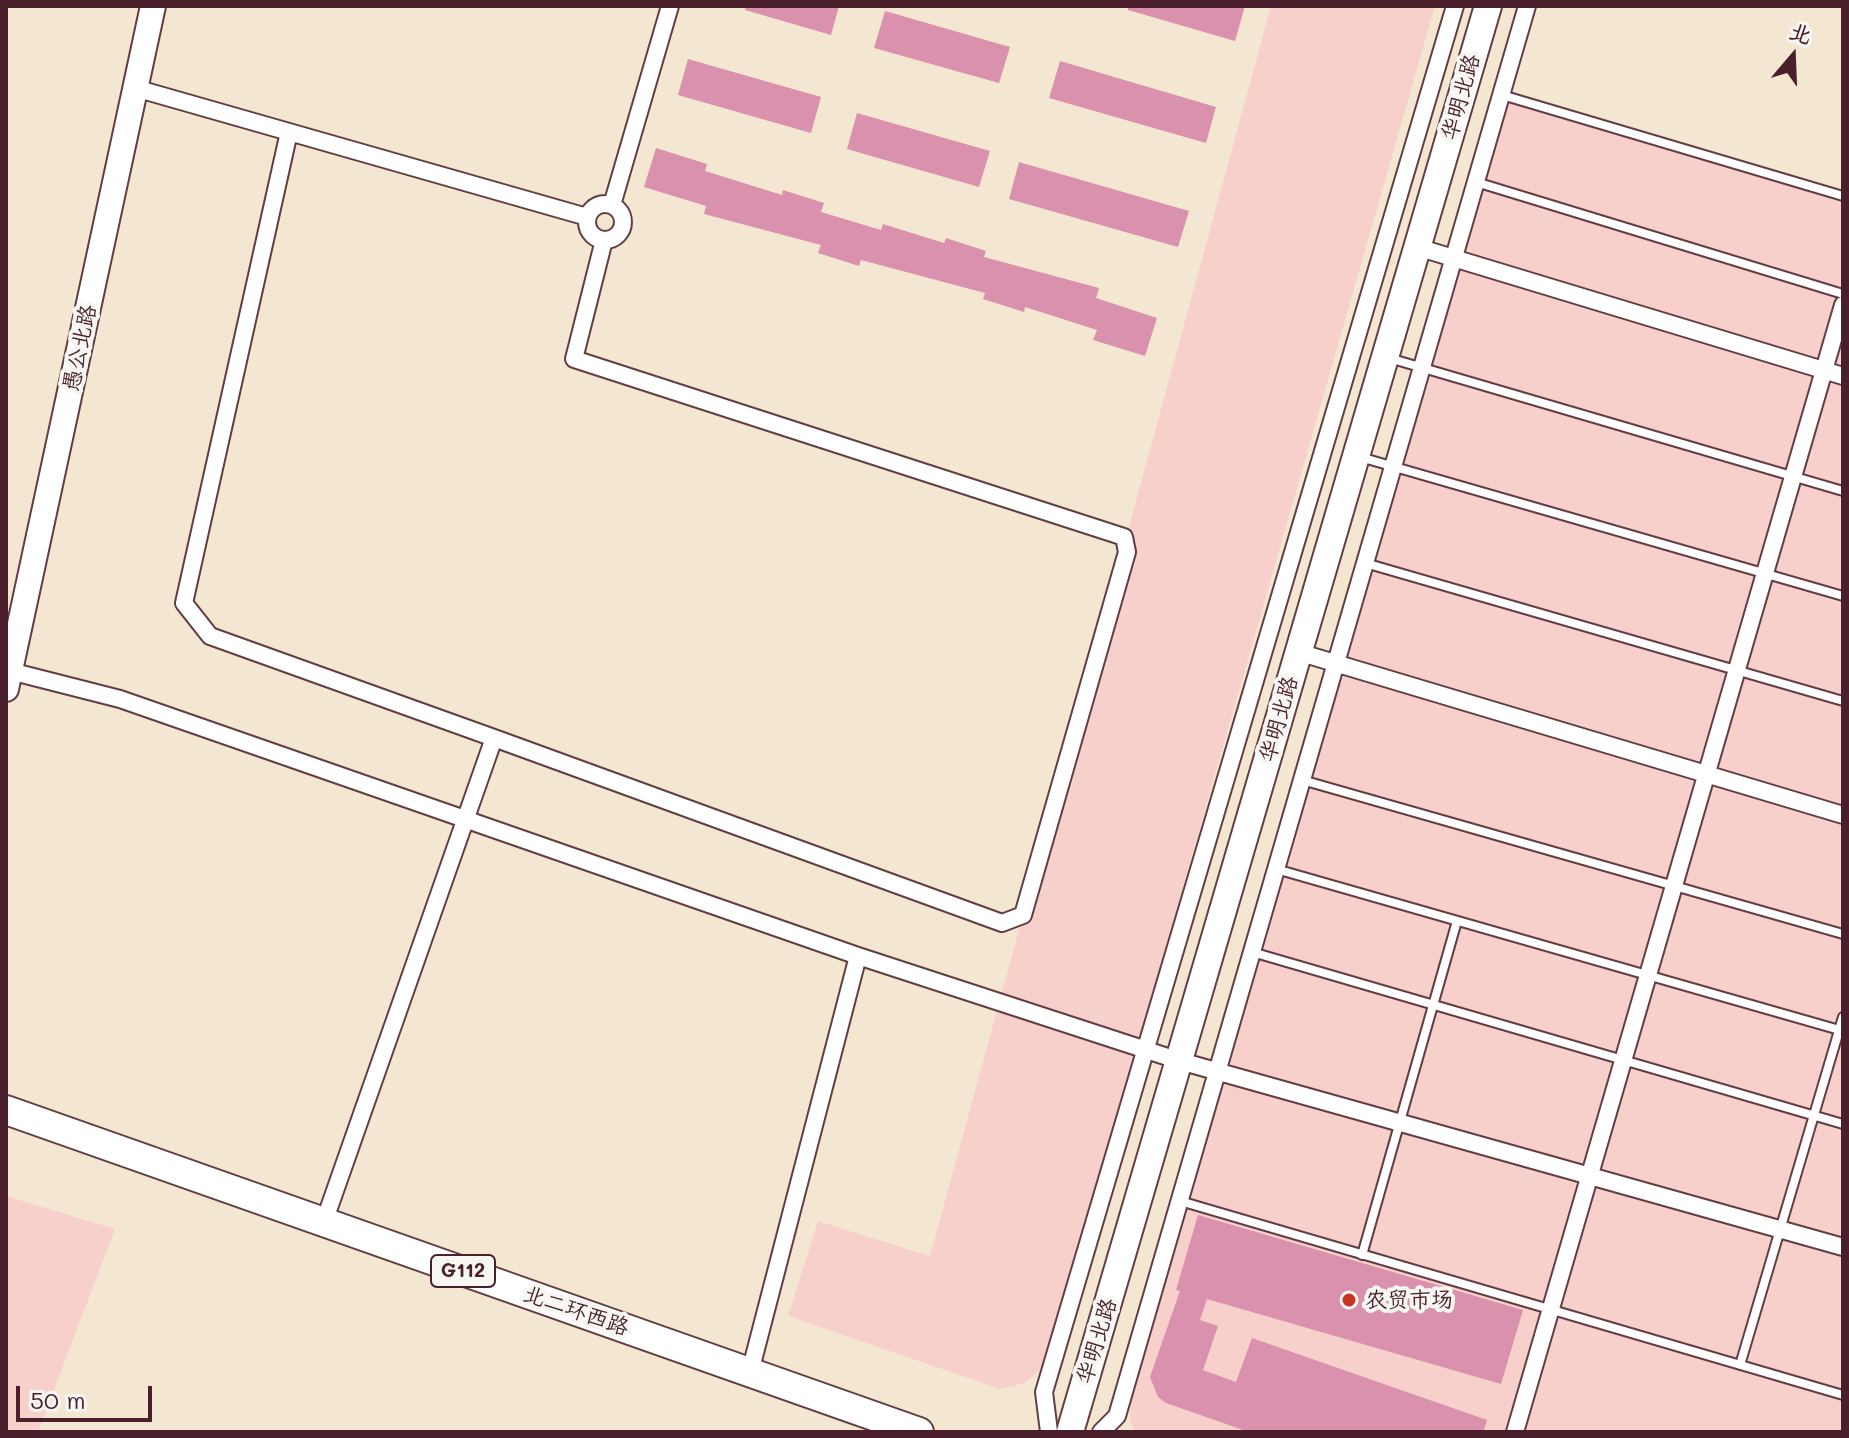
<!DOCTYPE html>
<meta charset="utf-8">
<style>
body{margin:0}
#map{position:relative;width:1849px;height:1438px;overflow:hidden;background:#f3e7d2;font-family:Mali,"LXGW WenKai TC",sans-serif}
canvas{display:block}
.frame{position:absolute;inset:0;border:8px solid #4a1f2b;pointer-events:none}
.north{position:absolute;left:1753px;top:16px;width:80px;height:80px;-webkit-text-stroke:6px #f6f6f2;paint-order:stroke;rotate:19deg;font-size:22px;font-weight:700;line-height:32px;text-align:center;color:#4a1f2b}
.north::after{content:'';display:block;margin:auto;width:28px;height:36px;background:#4a1f2b;clip-path:polygon(50% 0,100% 100%,50% 72%,0 100%)}
.scale{position:absolute;left:16px;top:1386px;width:136px;height:36px;box-sizing:border-box;border:4px solid #4a1f2b;border-top:0;padding-left:10px;font-size:24px;line-height:28px;white-space:nowrap;color:#4a1f2b;-webkit-text-stroke:6px #f6f6f2;paint-order:stroke}
</style>
<div id="map">
<canvas width="1849" height="1438"></canvas>
<div class="frame"></div>
<div class="north">北</div>
<div class="scale">50 m</div>
</div>
<script>
const c = document.querySelector('canvas').getContext('2d');
c.lineJoin = 'round';
function paint(path, color) { c.fillStyle = color; c.fill(path, 'evenodd'); }
function trace(path, color, width, dash) { c.strokeStyle = color; c.lineWidth = width; c.lineCap = dash ? 'butt' : 'round'; c.setLineDash(dash || []); c.stroke(path); }
function write(font, color, halo, rows, align = 'center') {
  c.font = font + ' Mali,"LXGW WenKai TC",sans-serif'; c.lineWidth = 8; c.setLineDash([]); c.textBaseline = 'middle'; c.strokeStyle = halo; c.fillStyle = color; for (const [text, x, y, turn = 0] of rows) {
    c.save(); c.translate(x, y); c.rotate((+turn || 0) * Math.PI / 180); c.textAlign = isNaN(turn) ? turn : align; if (halo) c.strokeText(text, 0, 0); c.fillText(text, 0, 0); c.restore();
  }
}
paint(new Path2D(`
 M1271 6H1435L1046 1365 1025 1383 1000 1389 788 1316 818 1221 930 1256Z
 M1504 95 1843 199V1432H1135L1130 1420 1132 1379Z
 M6 1196 115 1229 38 1432H6Z`), '#f7d0cb');
paint(new Path2D(`
 M746 6H839L831 35 745 10Z
 M1128 6H1245L1235 41 1128 10Z
 M885 11 1010 47 999 83 874 48Z
 M688 59 821 97 811 133 678 95Z
 M1060 61 1216 107 1206 143 1049 98Z
 M857 113 990 151 979 187 847 149Z
 M656 148 707 164 705 171 782 195 783 190 824 203 821 212 881 230 883 224 944 243 946 238 986 251 984 257 1099 288 1096 298 1157 318 1145 356 1093 340 1097 330 1025 307 1024 312 983 299 985 293 861 260 859 266 818 253 821 245 704 214 706 206 644 187Z
 M1019 162 1189 211 1178 247 1009 199Z
 M1198 1215 1523 1310 1501 1384 1207 1299 1200 1320 1218 1326 1203 1370 1236 1382 1252 1338 1487 1420 1483 1432H1249L1166 1403 1158 1397 1150 1377 1180 1291 1176 1290Z`), '#da91ad');
const service = new Path2D(`
 M1502 95 1843 196
 M1476 182 1843 294
 M1389 358 1843 491
 M1360 457 1843 596
 M1365 563 1843 701
 M1302 780 1843 934
 M1276 869 1843 1031
 M1252 952 1843 1124
 M1180 1201 1843 1395
 M1362 1255 1457 921
 M1740 1365 1843 1017`);
const minor = new Path2D(`
 M135 88 587 217
 M289 132 184 603 210 636 494 738
 M587 222a18 18 0 1 1 36 0a18 18 0 1 1-36 0Z
 M612 205 670 6
 M1417 247 1843 376
 M1298 652 1843 815
 M10 671 120 699 858 956 1180 1061 1843 1247
 M324 1222 494 738 1002 923 1023 915 1127 552 1124 537 574 359 604 240
 M750 1372 858 956
 M1049 1432 1044 1392 1455 6
 M1101 1432 1117 1416 1527 6
 M1515 1432 1843 305`);
const secondary = new Path2D(`
 M6 689 153 6`);
const primary = new Path2D(`
 M1070 1432 1488 6`);
const trunk = new Path2D(`
 M6 1110 919 1432`);
trace(service, '#633d44', 12);
trace(minor, '#633d44', 20);
trace(secondary, '#633d44', 28);
trace(primary, '#633d44', 30);
trace(trunk, '#633d44', 32);
trace(service, '#fff', 8);
trace(minor, '#fff', 16);
trace(secondary, '#fff', 24);
trace(primary, '#fff', 26);
trace(trunk, '#fff', 28);
for (const [x, y, r, color] of [
 [1349,1300,8,"#c8321e"]
]) { const dot = new Path2D(); dot.arc(x, y, r, 0, 2 * Math.PI); c.fillStyle = color; c.fill(dot); trace(dot, '#f6f6f2', 3); }
for (const [x, y, w] of [
 [463,1271,64]
]) { const box = new Path2D(); box.roundRect(x - w / 2, y - 16, w, 32, 6); c.fillStyle = '#f6f6f2'; c.fill(box); trace(box, '#4a1f2b', 2); }
write('bold 20px', '#4a1f2b', null, [
 ["G112",463,1271]
]);
write('22px', '#4a1f2b', '#f6f6f2', [
 ["华明北路",1461,97,-74],
 ["愚公北路",80,348,-78],
 ["华明北路",1279,719,-74],
 ["北二环西路",576,1311,19],
 ["华明北路",1097,1341,-73]
]);
write('22px', '#4a1f2b', '#f6f6f2', [
 ["农贸市场",1365,1300]
], 'left');
</script>
